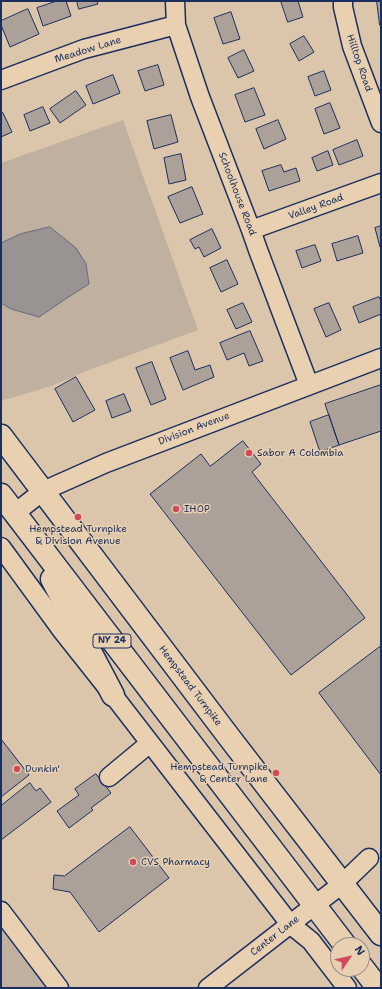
<!DOCTYPE html>
<style>
body{margin:0}
#map{position:relative;width:382px;height:989px;overflow:hidden;background:#dcc6ab;font-family:"Shantell Sans",sans-serif}
canvas{display:block}
.frame{position:absolute;inset:0;border:2px solid #1b2f5e;pointer-events:none}
.north{position:absolute;left:330px;top:937px;width:40px;height:40px;box-sizing:border-box;background:#e8d0b0;border:1px solid #96908f;border-radius:50%;rotate:56deg;font-size:11px;font-weight:700;line-height:16px;text-align:center;color:#1b2f5e}
.north::after{content:'';display:block;margin:auto;width:14px;height:18px;background:#d1495b;clip-path:polygon(50% 0,100% 100%,50% 72%,0 100%)}
</style>
<div id="map">
<canvas width="382" height="989"></canvas>
<div class="frame"></div>
<div class="north">N</div>
</div>
<script>
const c = document.querySelector('canvas').getContext('2d');
c.lineJoin = 'round';
function paint(path, color) { c.fillStyle = color; c.fill(path, 'evenodd'); }
function trace(path, color, width, dash) { c.strokeStyle = color; c.lineWidth = width; c.lineCap = dash ? 'butt' : 'round'; c.setLineDash(dash || []); c.stroke(path); }
function write(font, color, halo, rows, align = 'center') {
  c.font = font + ' "Shantell Sans",sans-serif'; c.lineWidth = 3; c.setLineDash([]); c.textBaseline = 'middle'; c.strokeStyle = halo; c.fillStyle = color; for (const [text, x, y, turn = 0] of rows) {
    c.save(); c.translate(x, y); c.rotate((+turn || 0) * Math.PI / 180); c.textAlign = isNaN(turn) ? turn : align; if (halo) c.strokeText(text, 0, 0); c.fillText(text, 0, 0); c.restore();
  }
}
paint(new Path2D(`
 M123 120 198 330 89 370 51 386 1 401V163Z
 M1 924 50 988H1Z`), '#bfb0a0');
const water = new Path2D(`
 M50 227 76 248 86 264 89 284 67 298 39 317 11 309 1 303V243L20 234Z`);
paint(water, '#999391');
trace(water, '#676b7d', 1);
const building = new Path2D(`
 M57 1H66L71 16 43 26 37 8Z
 M77 1H97L98 4 79 9Z
 M281 1H298L303 17 288 22Z
 M377 1H381V25H380Z
 M28 9 39 34 10 47 1 25V21Z
 M231 12 240 39 223 44 214 18Z
 M304 36 314 52 299 61 290 44Z
 M244 50 254 71 238 78 228 58Z
 M158 65 164 85 145 91 138 71Z
 M324 71 331 90 315 96 308 77Z
 M113 75 120 93 93 104 86 86Z
 M254 88 265 115 245 122 235 95Z
 M76 91 86 105 60 123 50 109Z
 M330 103 340 128 324 134 315 109Z
 M43 107 50 123 30 131 24 115Z
 M3 113 12 132 1 137V114Z
 M171 115 178 142 154 149 147 121Z
 M278 120 286 139 264 149 256 129Z
 M357 140 363 156 339 165 333 150Z
 M328 151 333 165 317 171 312 158Z
 M181 154 186 180 169 184 164 158Z
 M281 165 284 172 296 168 300 181 269 191 262 171Z
 M192 187 203 214 180 223 168 197Z
 M381 226V246L380 247 375 228Z
 M212 229 221 248 204 257 199 247 195 249 190 240Z
 M358 236 363 253 337 261 332 244Z
 M315 245 321 261 302 268 296 251Z
 M227 260 238 284 221 292 210 268Z
 M379 297 381 301V314L359 323 353 307Z
 M243 303 252 322 236 329 227 310Z
 M329 303 341 330 326 337 314 309Z
 M250 331 263 361 249 366 244 353 227 360 220 343Z
 M188 351 195 370 210 365 214 377 183 390 170 358Z
 M152 362 166 399 151 405 136 368Z
 M76 377 95 410 73 422 55 389Z
 M381 385V431L339 445 325 404Z
 M124 394 131 411 112 418 106 401Z
 M329 415 339 445 320 452 310 422Z
 M243 441 261 464 252 472 365 618 291 675 150 494 201 454 210 466Z
 M381 646V775L319 693Z
 M1 739 29 775 1 797Z
 M96 774 111 793 91 808 93 810 69 828 57 811 79 795 75 789Z
 M30 783 36 791 40 788 51 802 1 840V806Z
 M130 827 169 878 99 932 70 892 53 889 54 875 64 876Z`);
paint(building, '#aca198');
trace(building, '#1b2f5e', 1);
const minor = new Path2D(`
 M175 1 176 25 200 97 251 230 258 250 309 385
 M343 1V7L352 46 381 123
 M1 80 84 49 176 25
 M251 230 381 183
 M15 513 43 491 106 463 381 358
 M1 547 63 632 113 695 290 924 311 941 347 988
 M109 777 150 743
 M1 911 59 988
 M208 988 342 884 369 858`);
const major = new Path2D(`
 M1 436 229 737 381 934
 M1 495 345 945
 M52 579 113 695
 M362 967 378 988`);
trace(minor, '#1b2f5e', 21);
trace(major, '#1b2f5e', 25);
trace(minor, '#e8d0b0', 18);
trace(major, '#e8d0b0', 22);
for (const [x, y, r, color] of [
 [249,453,4,"#d1495b"],
 [176,509,4,"#d1495b"],
 [78,517,4,"#d1495b"],
 [17,769,4,"#d1495b"],
 [276,773,4,"#d1495b"],
 [133,862,4,"#d1495b"]
]) { const dot = new Path2D(); dot.arc(x, y, r, 0, 2 * Math.PI); c.fillStyle = color; c.fill(dot); trace(dot, '#e8d0b0', 1.5); }
for (const [x, y, w] of [
 [112,641,38]
]) { const box = new Path2D(); box.roundRect(x - w / 2, y - 7, w, 14, 3); c.fillStyle = '#e8d0b0'; c.fill(box); trace(box, '#1b2f5e', 1); }
write('bold 9px', '#1b2f5e', null, [
 ["NY 24",112,641]
]);
write('10px', '#1b2f5e', '#e8d0b0', [
 ["Meadow Lane",88,50,-17],
 ["Hilltop Road",359,63,71],
 ["Schoolhouse Road",237,194,69],
 ["Valley Road",316,207,-20],
 ["Division Avenue",194,429,-21],
 ["Hempstead Turnpike",190,686,53],
 ["Center Lane",275,936,-38]
]);
write('10px', '#1b2f5e', '#e8d0b0', [
 ["Sabor A Colombia",257,453],
 ["IHOP",184,509],
 ["Hempstead Turnpike",78,529,"center"],
 ["& Division Avenue",78,541,"center"],
 ["Hempstead Turnpike",268,767,"right"],
 ["& Center Lane",268,779,"right"],
 ["Dunkin'",25,769],
 ["CVS Pharmacy",141,862]
], 'left');
</script>
